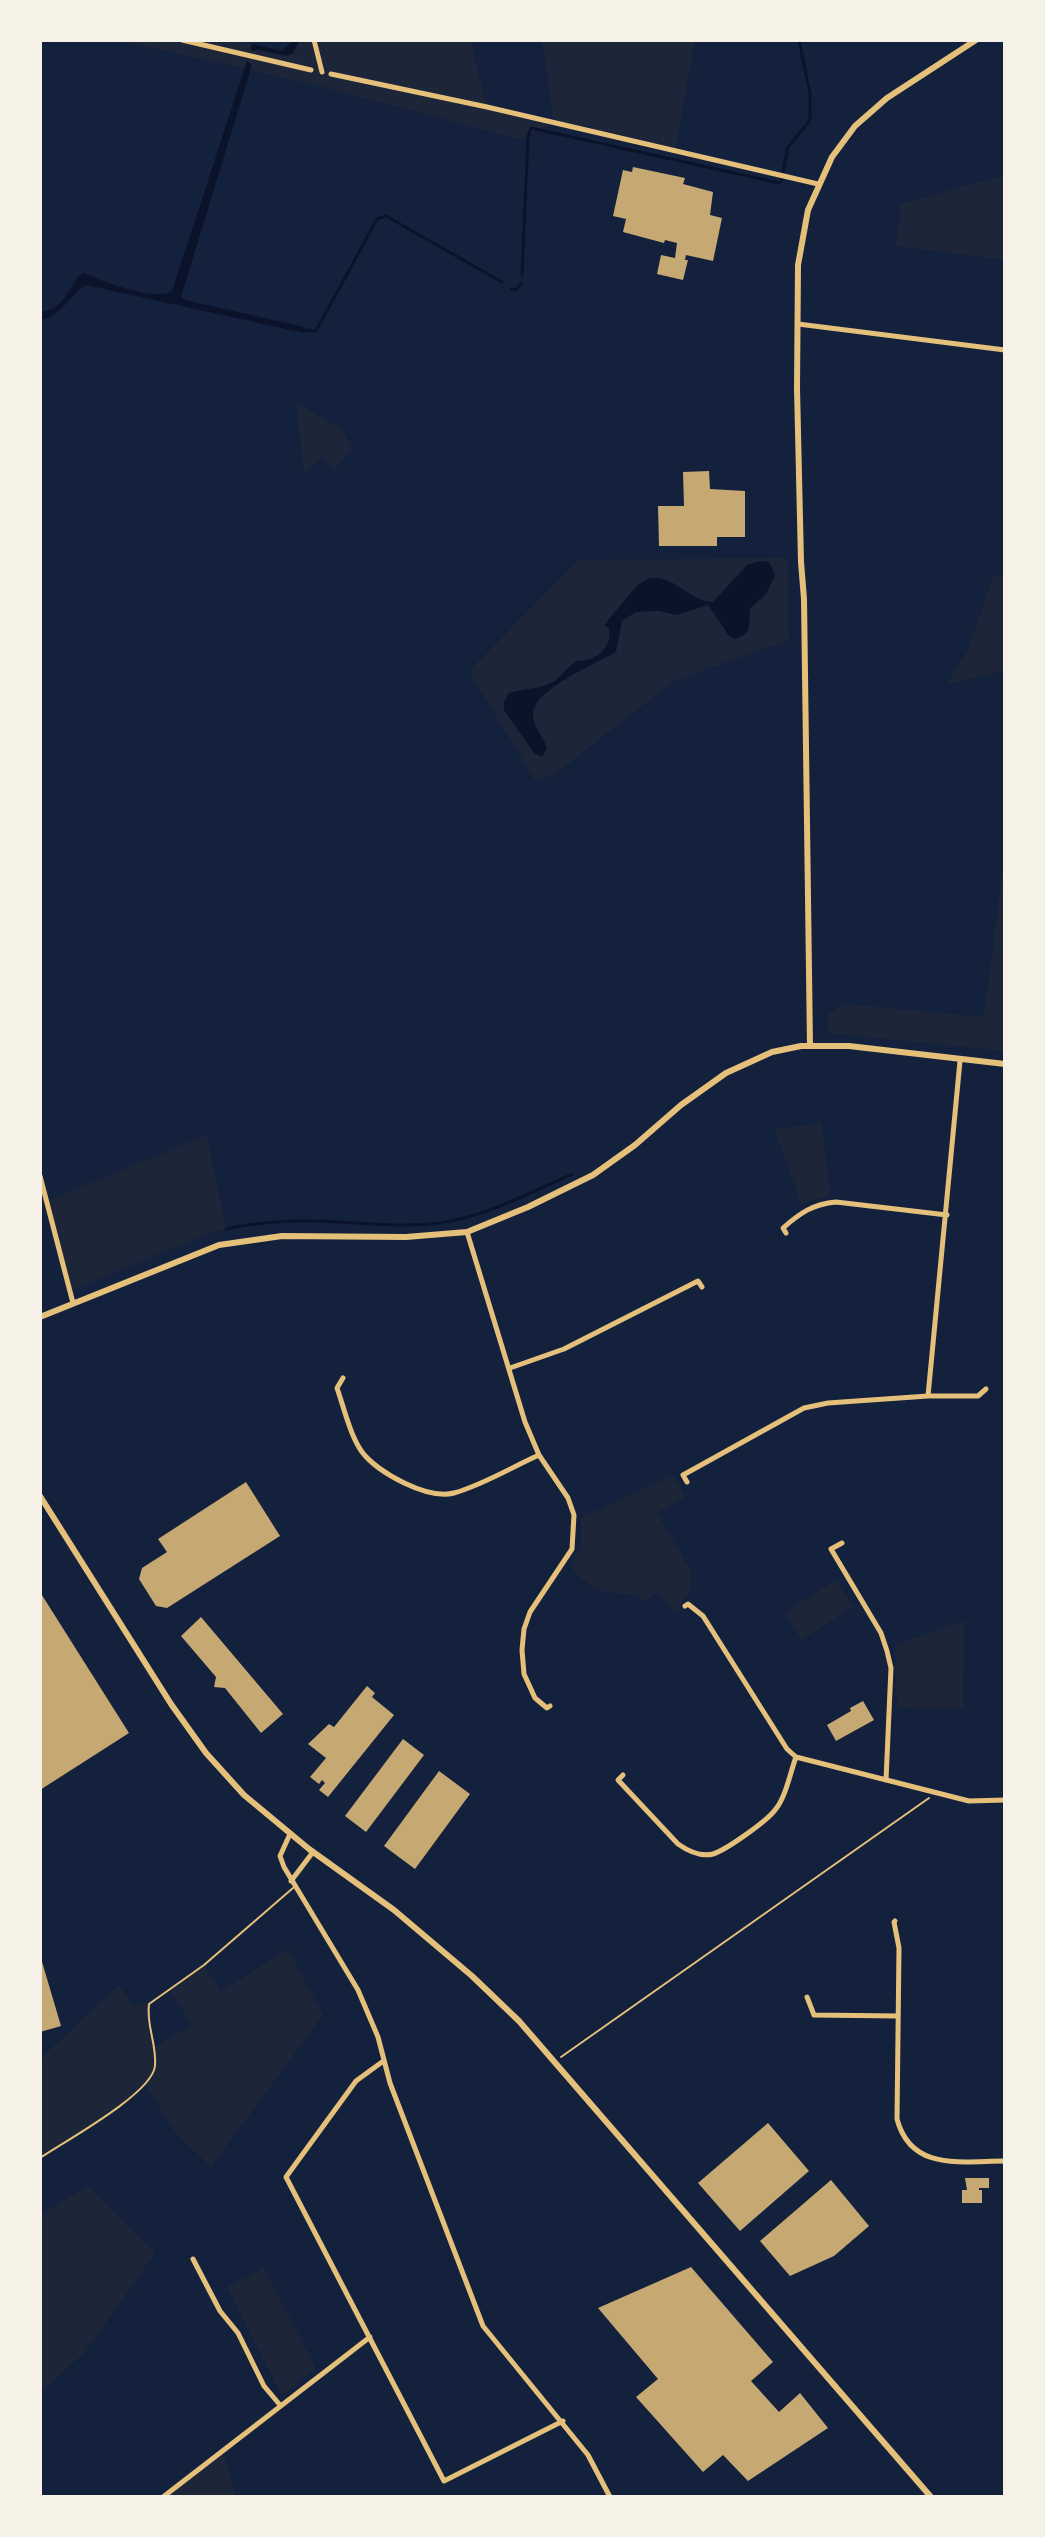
<!DOCTYPE html>
<style>
body{margin:0}
#map{position:relative;width:1045px;height:2537px;overflow:hidden;background:#14213d;font-family:"Source Sans 3",sans-serif}
canvas{display:block}
.frame{position:absolute;inset:0;border:42px solid #f6f1e7;pointer-events:none}
</style>
<div id="map">
<canvas width="1045" height="2537"></canvas>
<div class="frame"></div>
</div>
<script>
const c = document.querySelector('canvas').getContext('2d');
c.lineJoin = 'round';
function paint(path, color) { c.fillStyle = color; c.fill(path, 'evenodd'); }
function trace(path, color, width, dash) { c.strokeStyle = color; c.lineWidth = width; c.lineCap = dash ? 'butt' : 'round'; c.setLineDash(dash || []); c.stroke(path); }
paint(new Path2D(`
 M119 40H233L282 51 294 40H470L487 107 554 122 542 40H695L675 151 554 123 519 139 316 85Z
 M1005 175V260L896 246 901 204Z
 M296 403 342 429 352 449 334 469 321 458 304 473Z
 M788 558 789 640 674 681 555 774 536 782 469 671 579 560Z
 M993 576H1005V671L947 684 968 650Z
 M1005 852V1051L828 1033 827 1015 845 1004 984 1017Z
 M822 1123 830 1195 801 1204 775 1129Z
 M207 1135 226 1229 212 1232 70 1291 47 1201Z
 M673 1475 685 1497 657 1513 692 1573 690 1590 675 1613 657 1592 645 1601C633 1593 628 1594 614 1593 595 1592 583 1581 571 1567L581 1544V1518Z
 M836 1580 853 1607 801 1640 785 1612Z
 M964 1621 963 1709 897 1708 895 1645Z
 M288 1949 323 2015 211 2167 175 2132 145 2084 136 2095 40 2158V2059L119 1985 132 2005 149 2004 147 2020 155 2047 192 2025 170 1990 204 1965 221 1991Z
 M88 2186 155 2253 85 2352 40 2393V2215Z
 M264 2268 316 2369 284 2393H281L227 2287Z
 M220 2451 225 2458 236 2497H163Z`), '#1d2539');
paint(new Path2D(`
 M294 40H300L293 53 287 56 259 50 252 51 250 48 253 44 282 51Z
 M247 61 252 65 181 297 185 300 304 327 307 330 304 333 86 285C69 295 62 317 40 320V312C59 312 70 291 78 276L84 273C100 281 158 302 172 291Z
 M760 561 769 562 775 575 766 594 750 609C748 625 754 632 735 639L729 636 708 605 677 615 659 611 636 612 622 621 616 652C597 663 533 690 533 714 532 726 545 738 547 749L542 757 534 753 504 710V702L509 693C523 688 537 690 551 683 561 678 566 668 574 663 580 659 580 662 586 660 602 657 612 643 609 628L604 626C609 618 615 612 620 606 638 585 647 567 678 586 691 594 697 601 713 602L747 565Z`), '#0b132b');
trace(new Path2D(`
 M783 172 788 147 810 120V94L799 40
 M522 275 528 137 531 128 779 183 782 180
 M511 289 516 290 521 284
 M304 330 316 331 377 219 386 216 502 282
 M226 1229C255 1223 287 1220 317 1221 358 1222 399 1228 440 1223 486 1216 530 1193 572 1174`), '#0b132b', 3);
paint(new Path2D(`
 M633 167 685 178 683 184 713 192 710 215 722 218 713 261 686 255 685 260H688L683 280 657 274 661 255 675 258 677 243 665 240 664 243 623 232 626 219 613 216 623 170 632 172Z
 M709 471 710 489 745 491V537H717V546H659L658 506H684L683 472Z
 M246 1482 280 1536 167 1608 156 1606 139 1579 142 1568 167 1552 158 1539Z
 M40 1592 129 1733 40 1790Z
 M201 1617 283 1714 261 1733 225 1688 214 1687 216 1677 181 1636Z
 M367 1686 375 1693 372 1697 394 1715 328 1797 319 1790 325 1783 322 1780 319 1784 310 1777 326 1758 308 1744 329 1724 334 1727Z
 M863 1701 874 1720 836 1741 827 1725 851 1711 850 1708Z
 M403 1739 424 1755 366 1832 345 1816Z
 M439 1771 470 1794 415 1869 384 1846Z
 M40 1955 61 2026 40 2032Z
 M768 2123 809 2171 740 2231 698 2183Z
 M965 2178H989V2188H979V2190H982V2203H962V2190H967Z
 M831 2180 869 2226 834 2256 790 2276 760 2241Z
 M691 2267 773 2362 751 2381 779 2412 800 2393 828 2428 748 2481 723 2455 703 2472 636 2397 658 2379 598 2308Z`), '#c6a872');
trace(new Path2D(`
 M561 2057 929 1798`), '#e5c07b', 2);
trace(new Path2D(`
 M40 2158C65 2141 152 2094 155 2066 157 2044 146 2026 149 2004L204 1965 293 1888`), '#e5c07b', 2);
trace(new Path2D(`
 M182 40 311 70
 M314 40 322 72
 M331 74 487 107 818 184
 M798 324 1005 350
 M40 1176 73 1303
 M467 1232 525 1422 539 1455 568 1498 574 1515 572 1549 530 1612 524 1629 522 1650 524 1674 535 1698 547 1708 550 1706
 M786 1233 783 1228C800 1213 813 1204 836 1202L947 1215
 M510 1368 564 1349 698 1281 702 1287
 M343 1378 337 1388C344 1408 350 1435 362 1452 378 1473 428 1500 454 1493 483 1485 512 1467 539 1455
 M928 1396 960 1061
 M687 1482 683 1475 804 1408 828 1403 928 1396H978L986 1389
 M842 1543 831 1549 881 1633 887 1651 891 1668 886 1780
 M685 1606 688 1604 703 1616 787 1749 796 1757 969 1801 1005 1800
 M623 1775 618 1780 678 1844C688 1851 701 1857 713 1854 726 1850 767 1821 775 1810 786 1797 790 1773 796 1757
 M290 1834 280 1856 284 1867 358 1990 378 2037 390 2083 483 2326 588 2455 610 2497
 M291 1881 313 1852
 M895 1921 894 1922 899 1948 897 2119C911 2172 962 2161 1005 2161
 M807 1997 814 2015 898 2016
 M382 2062 356 2081 286 2177 444 2481 563 2421
 M193 2259 220 2311 238 2333 264 2386 280 2405
 M163 2497 370 2337`), '#e5c07b', 5);
trace(new Path2D(`
 M810 1046 804 599 801 562 797 388 798 265 808 210 832 157 855 126 887 98 976 40
 M40 1317 219 1245 282 1236 406 1237 467 1232 528 1207 593 1175 635 1145 681 1105 726 1073 772 1052 801 1046H849L1005 1064
 M40 1496 171 1704 206 1753 244 1795 309 1849 394 1910 472 1976 519 2021 931 2497`), '#e5c07b', 6);
</script>
